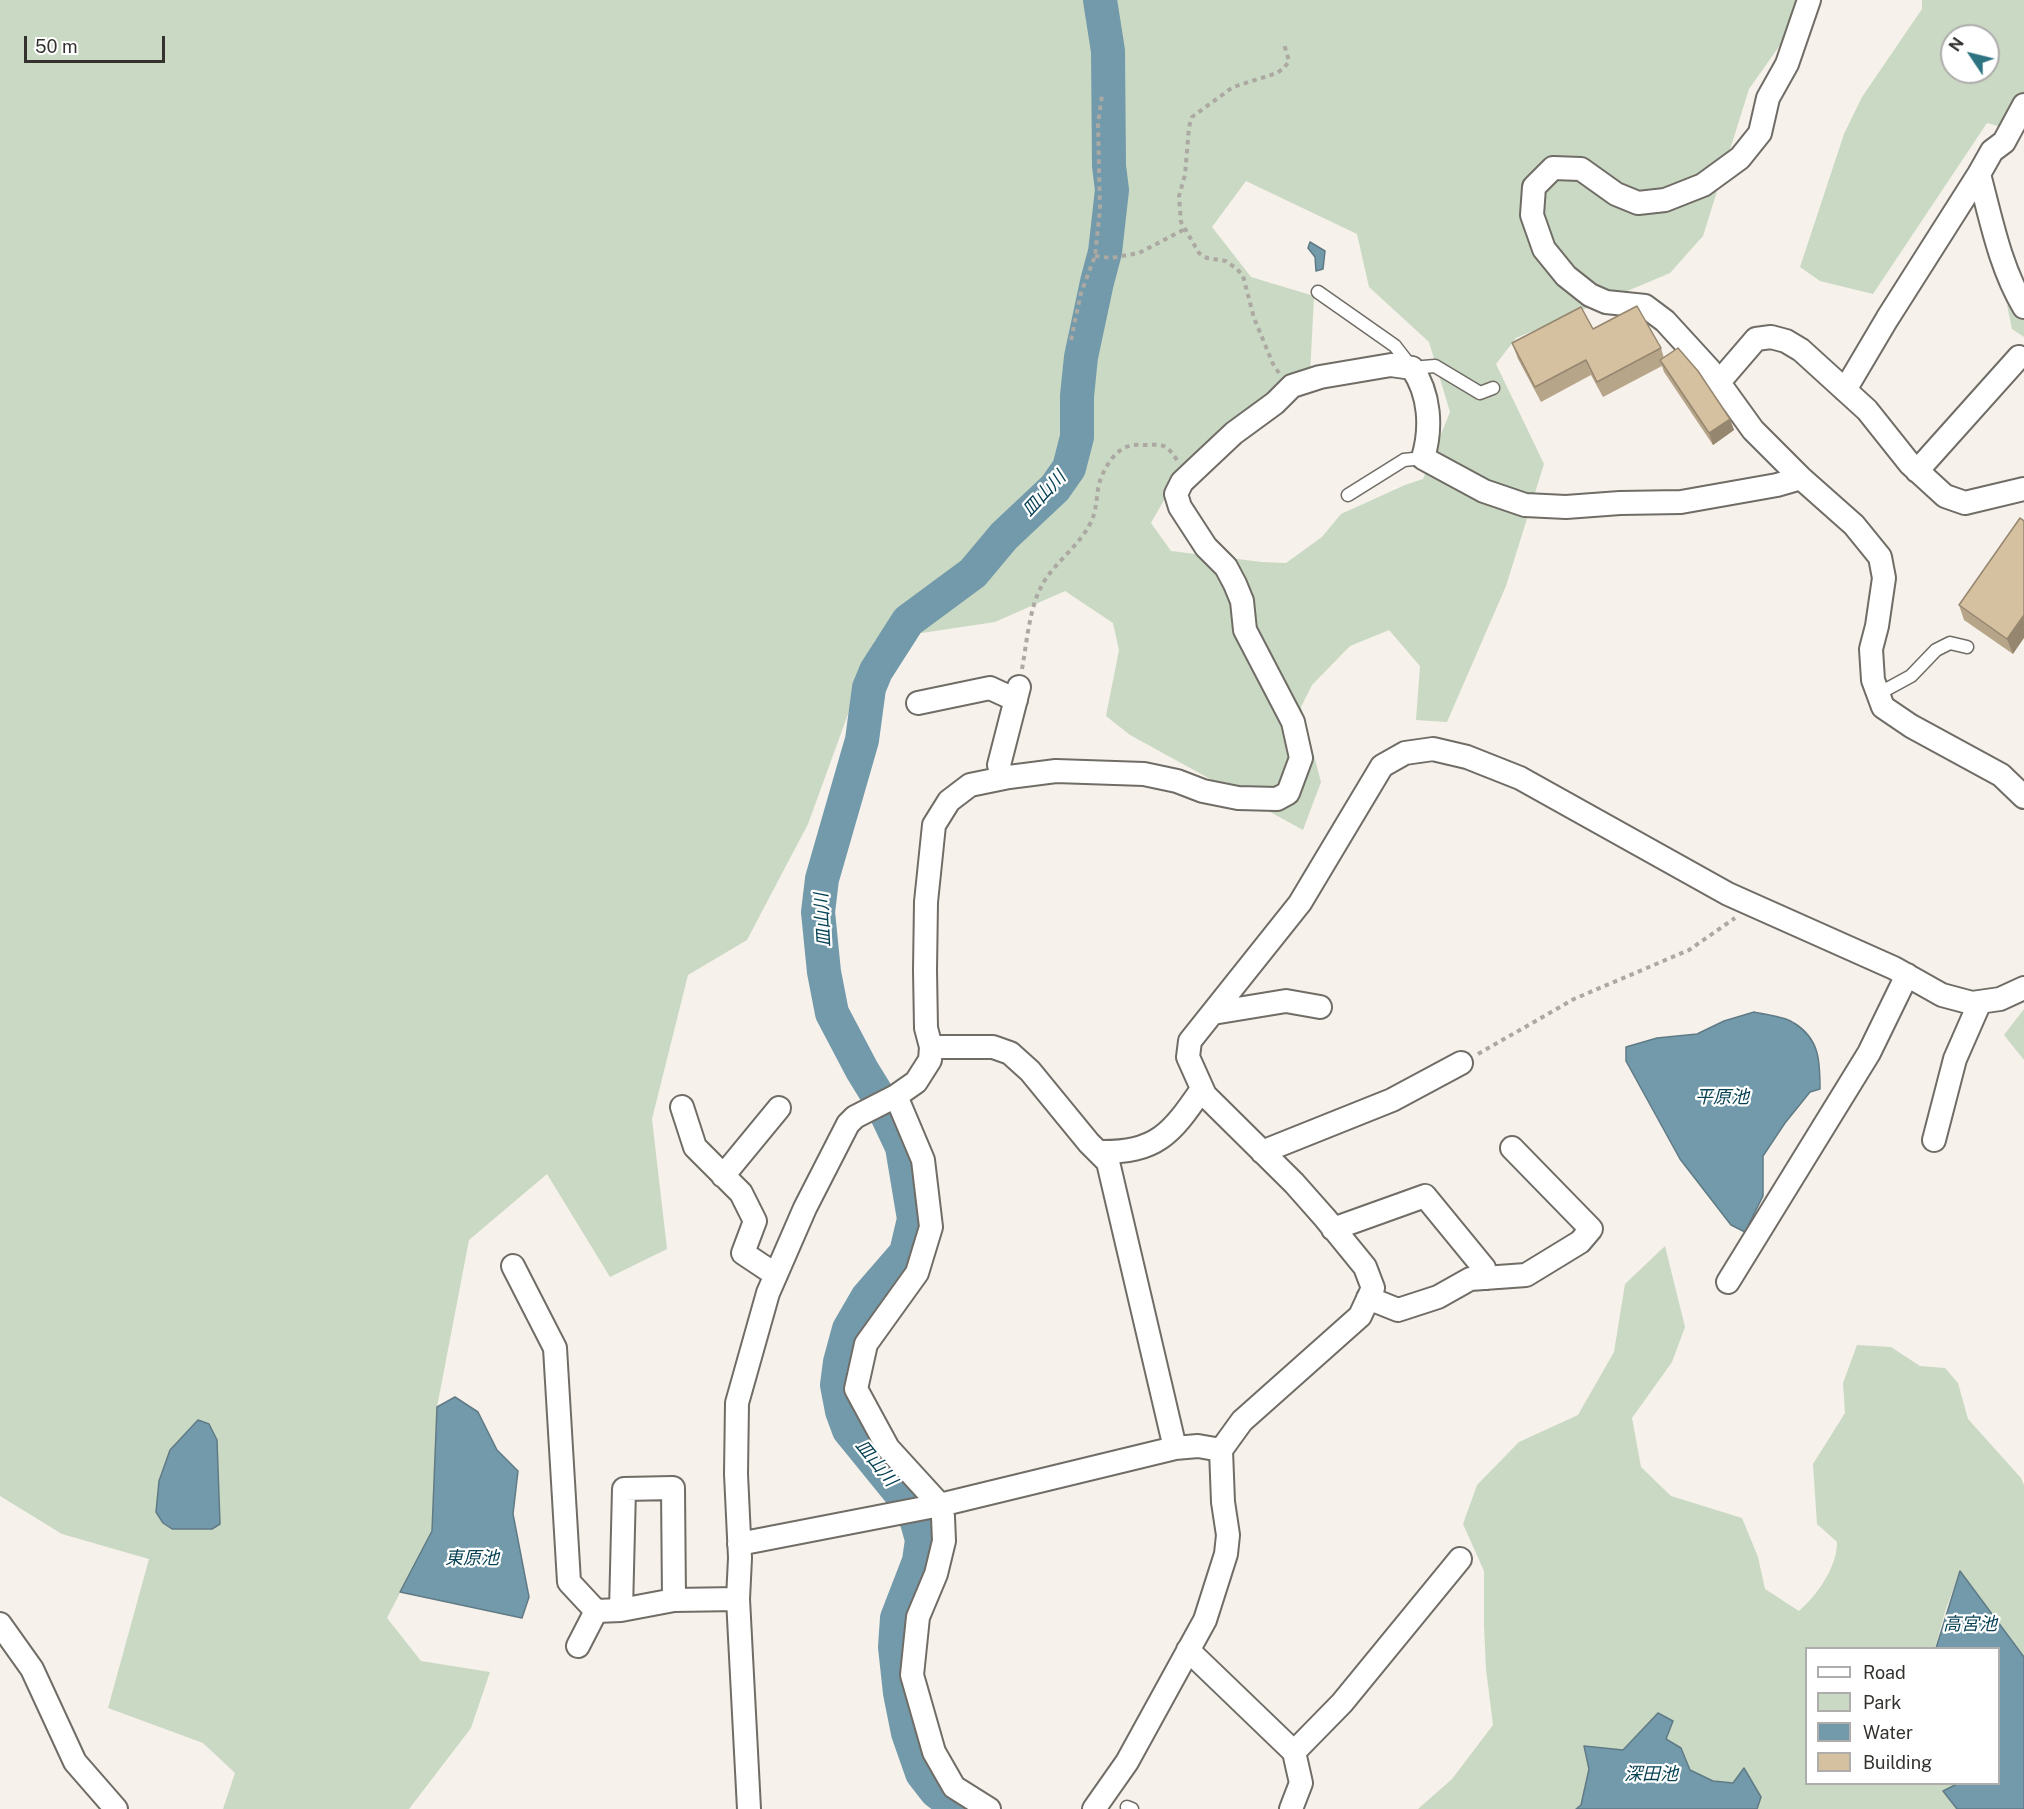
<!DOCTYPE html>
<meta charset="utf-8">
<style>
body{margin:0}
#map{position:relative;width:2024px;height:1809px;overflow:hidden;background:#f6f1ea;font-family:"Public Sans",sans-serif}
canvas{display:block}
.legend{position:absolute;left:1805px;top:1647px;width:195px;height:138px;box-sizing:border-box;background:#fff;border:2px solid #aeadac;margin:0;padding:8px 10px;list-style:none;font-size:18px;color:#34322f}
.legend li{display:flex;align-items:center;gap:12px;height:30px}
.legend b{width:30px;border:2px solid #aeadac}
.north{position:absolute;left:1940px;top:24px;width:60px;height:60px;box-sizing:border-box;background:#fff;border:2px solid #aeadac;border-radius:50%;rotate:305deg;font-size:16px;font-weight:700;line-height:24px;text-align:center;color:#34322f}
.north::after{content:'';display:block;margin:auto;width:21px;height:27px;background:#2e7382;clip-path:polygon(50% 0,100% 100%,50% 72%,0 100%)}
.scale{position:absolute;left:24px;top:36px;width:141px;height:27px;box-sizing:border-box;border:3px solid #34322f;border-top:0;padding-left:8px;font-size:18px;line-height:21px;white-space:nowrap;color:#34322f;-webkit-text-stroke:4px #fff;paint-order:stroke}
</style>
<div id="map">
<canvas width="2024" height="1809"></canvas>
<ul class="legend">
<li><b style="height:8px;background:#fff"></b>Road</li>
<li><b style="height:16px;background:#cad9c3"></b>Park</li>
<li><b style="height:16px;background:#739aab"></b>Water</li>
<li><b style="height:16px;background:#d5c0a0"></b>Building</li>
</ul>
<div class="north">N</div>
<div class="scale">50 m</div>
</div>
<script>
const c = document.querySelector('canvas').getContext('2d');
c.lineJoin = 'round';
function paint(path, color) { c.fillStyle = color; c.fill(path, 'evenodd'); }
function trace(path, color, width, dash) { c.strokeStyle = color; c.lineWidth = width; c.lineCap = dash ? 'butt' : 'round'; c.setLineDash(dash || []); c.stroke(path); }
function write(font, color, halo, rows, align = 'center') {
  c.font = font + ' "Public Sans","Noto Sans JP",sans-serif'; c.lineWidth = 4.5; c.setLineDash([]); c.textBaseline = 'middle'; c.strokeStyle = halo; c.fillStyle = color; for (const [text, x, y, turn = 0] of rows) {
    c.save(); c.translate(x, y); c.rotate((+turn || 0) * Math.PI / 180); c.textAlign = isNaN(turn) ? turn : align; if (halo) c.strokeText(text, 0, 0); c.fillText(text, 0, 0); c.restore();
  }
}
paint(new Path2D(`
 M0 0H1812L1749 89 1703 236 1670 273 1516 338 1496 364 1544 464 1506 586 1447 722 1416 720 1420 666 1389 630 1350 646 1312 685 1301 707 1321 782 1303 830 1130 735 1106 716 1119 650 1113 623 1065 591 995 622 875 640 808 824 747 940 688 975 652 1119 667 1249 610 1277 547 1174 469 1240 437 1407 432 1531 387 1618 421 1661 490 1672 471 1728 409 1809H223L235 1773 203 1743 108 1708 149 1559 62 1534 0 1496ZM1246 181 1357 234 1369 287 1429 342 1450 412 1423 479 1405 485 1341 514 1322 537 1286 563 1262 562 1171 551 1151 523 1176 479 1310 375 1314 296 1251 277 1212 227Z
 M1922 0H2024V133L1987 123 1873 294 1820 281 1800 267 1844 134 1862 97 1922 9ZM1952 36H1988V72H1952Z
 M2024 294V337L2012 329 2007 305Z
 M2024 1009V1060L2004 1035Z
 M1665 1246 1685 1327 1672 1362 1632 1418 1641 1467 1671 1496 1742 1518 1758 1557 1765 1589 1799 1611C1817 1595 1837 1568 1837 1542L1817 1524 1813 1464 1845 1413 1843 1383 1857 1345 1891 1347 1920 1366 1945 1368 1958 1383 1968 1419 2021 1478 2024 1485V1657L1960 1571 1945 1612 1935 1648H1806V1784H1957L1943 1791 1957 1809H1757L1761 1797 1744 1769 1733 1783 1713 1781 1690 1770 1681 1748 1623 1750 1589 1769 1581 1805 1576 1809H1418L1452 1779 1493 1725 1486 1669 1484 1625V1571L1463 1524 1477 1485 1519 1442 1578 1415 1614 1352 1625 1284Z`), '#cad9c3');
const water = new Path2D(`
 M1310 242 1325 251 1323 269 1316 271 1315 257 1308 248Z
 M1754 1012C1766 1015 1784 1016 1794 1023 1820 1039 1820 1062 1820 1089L1810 1092 1785 1123 1763 1156V1196L1745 1232 1731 1225 1680 1159 1626 1061V1047L1657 1038 1697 1034 1724 1021Z
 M455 1397 478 1412 497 1450 518 1471 513 1514 529 1597 522 1618 400 1592 432 1531 437 1407Z
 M198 1420 209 1424 217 1440 220 1524 212 1529H172L163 1523 156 1512 159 1481 170 1450Z
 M1960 1571 2024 1657V1809H1957L1943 1791 1957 1784H1998V1648H1936Z
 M1658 1713 1673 1721 1666 1739 1681 1748 1690 1770 1713 1781 1733 1783 1744 1768 1761 1797 1757 1809H1576L1581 1805 1589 1769 1584 1746 1623 1750Z`);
paint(water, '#739aab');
trace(water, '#607b86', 1.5);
trace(new Path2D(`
 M959 1809 936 1791 922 1773 908 1733 900 1693 895 1647 897 1618 919 1561 922 1540 917 1522 906 1500 849 1430 842 1411 837 1385 840 1362 849 1329 867 1298 906 1253 914 1219 902 1147 878 1096 862 1070 832 1013 824 972 818 912 822 879 862 740 869 688 876 671 908 621 973 573 1004 536 1055 488 1069 468 1077 437V396L1081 357 1097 282 1105 252 1112 190 1109 166 1108 51 1100 0`), '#739aab', 34);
const service = new Path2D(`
 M1318 292 1395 346 1412 368 1435 366 1480 393 1493 388
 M1348 495 1404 460 1423 458
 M1878 694 1911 676 1936 650 1950 643 1967 647
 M1127 1807 1132 1809`);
const minor = new Path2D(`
 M1809 0 1787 64 1768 98 1760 133 1740 158 1703 185 1665 200 1638 203 1616 194 1581 169 1553 168 1534 187 1532 215 1544 249 1566 276 1590 295 1606 302 1645 306 1665 321 1709 369 1753 430 1801 478 1854 525 1880 557 1884 578 1877 626 1871 649 1873 680 1883 707 1911 726 2001 775 2024 797
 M1979 174C1991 219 2000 267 2024 307
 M1719 382 1756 339 1771 337 1786 341 1801 350 1867 410 1910 464 1945 496 1965 503 2024 489
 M1845 390 1887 319 1979 174 1992 151 2004 142 2024 105
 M1917 471 2019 357
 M918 703 990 688 1016 700
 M1003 778 999 765 1019 687
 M1213 1013 1286 1001 1320 1007
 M931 1047H993L1010 1053 1030 1071 1089 1143 1108 1162 1175 1448
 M896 1096 923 1160 931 1227 917 1273 866 1344 856 1389 888 1448 940 1505 943 1517 944 1541 936 1574 918 1617 912 1675 934 1752 954 1787 989 1809
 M682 1107 695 1147 741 1193 755 1221 743 1253 776 1275
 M1934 1140 1955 1059 1980 1002
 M1098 1152C1157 1153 1171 1134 1202 1089
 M1262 1152 1392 1100 1461 1063
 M723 1176 779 1108
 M1333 1229 1425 1196 1484 1268 1487 1278
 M513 1266 555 1348 569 1582 596 1611 621 1610 674 1600 738 1599
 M1728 1282 1869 1053 1907 975
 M1368 1298 1398 1310 1438 1297 1470 1279 1526 1275 1580 1242 1591 1229 1512 1148
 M739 1544 940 1505 1175 1448 1198 1446 1221 1450
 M621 1610 624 1489 673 1488 674 1600
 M0 1624 32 1669 75 1762 116 1809
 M578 1646 596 1611
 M1188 1650 1294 1752 1301 1783 1291 1809
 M1294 1752 1342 1703 1460 1559
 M749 1809 738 1599 740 1558 736 1474 737 1403 768 1293 805 1208 848 1124 855 1117 896 1096 916 1082 930 1060 931 1047 926 1028 925 970 926 902 934 825 949 801 970 785 1009 777 1056 771 1144 774 1177 781 1203 791 1238 798 1277 799 1288 793 1301 758 1293 722 1245 630 1242 601 1235 584 1226 567 1206 547 1180 507 1176 494 1182 482 1201 464 1234 433 1275 403 1292 386 1320 377 1391 365 1412 368C1430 394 1432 428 1423 458L1484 491 1525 505 1566 507 1620 503 1681 502 1777 485 1801 478
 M1094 1809 1127 1762 1205 1620 1226 1554 1228 1535 1223 1502 1221 1450 1242 1421 1360 1316 1373 1288 1365 1267 1325 1218 1294 1183 1205 1095 1188 1057 1190 1041 1300 903 1382 766 1405 753 1433 749 1467 757 1520 778 1728 894 1894 968 1942 995 1972 1003 2000 999 2024 988`);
trace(service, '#706c66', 15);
trace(minor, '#706c66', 26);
trace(new Path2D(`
 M1095 256 1111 258 1139 253 1185 229
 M1071 340 1081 293 1095 256 1100 209 1098 124 1102 95
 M1279 373 1273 364 1254 318 1243 276 1237 269 1226 261 1207 258 1199 253 1181 222 1179 196 1185 175 1189 127 1192 117 1233 87 1277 73 1284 68 1289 61 1284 44
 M1022 669C1027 642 1029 609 1042 585 1054 563 1078 547 1090 524 1097 511 1096 498 1099 484 1103 470 1114 450 1129 446 1135 444 1141 445 1147 445 1164 444 1167 445 1177 460
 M1478 1054 1574 999 1689 950 1735 918`), '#aca9a3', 4, [4.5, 4.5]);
trace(service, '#fff', 12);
trace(minor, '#fff', 22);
paint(new Path2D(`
 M1593 329 1661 348 1664 358 1730 419 1734 430 1713 445 1664 372 1662 366 1603 397 1591 375 1541 402 1518 359 1512 343Z
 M2024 521 2013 654 1964 620 1959 605Z`), '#b7a58a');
paint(new Path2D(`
 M1730 419 1734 430 1713 445 1709 433Z
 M2024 615V638L2013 654 2007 639Z`), '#958670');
const building = new Path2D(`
 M1637 306 1661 348 1597 382 1586 360 1535 387 1512 343 1581 307 1593 329Z
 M1678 348 1698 371 1730 419 1709 433 1660 360Z
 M2020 518 2024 521V615L2007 639 1959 605Z`);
paint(building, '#d5c0a0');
trace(building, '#958670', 1.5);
write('italic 18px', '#074254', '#fff', [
 ["皿山川",1044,494,-47],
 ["皿山川",823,920,-93],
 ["平原池",1722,1097],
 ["皿山川",876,1463,51],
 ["東原池",472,1558],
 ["高宮池",1970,1624],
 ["深田池",1651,1774]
]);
</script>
